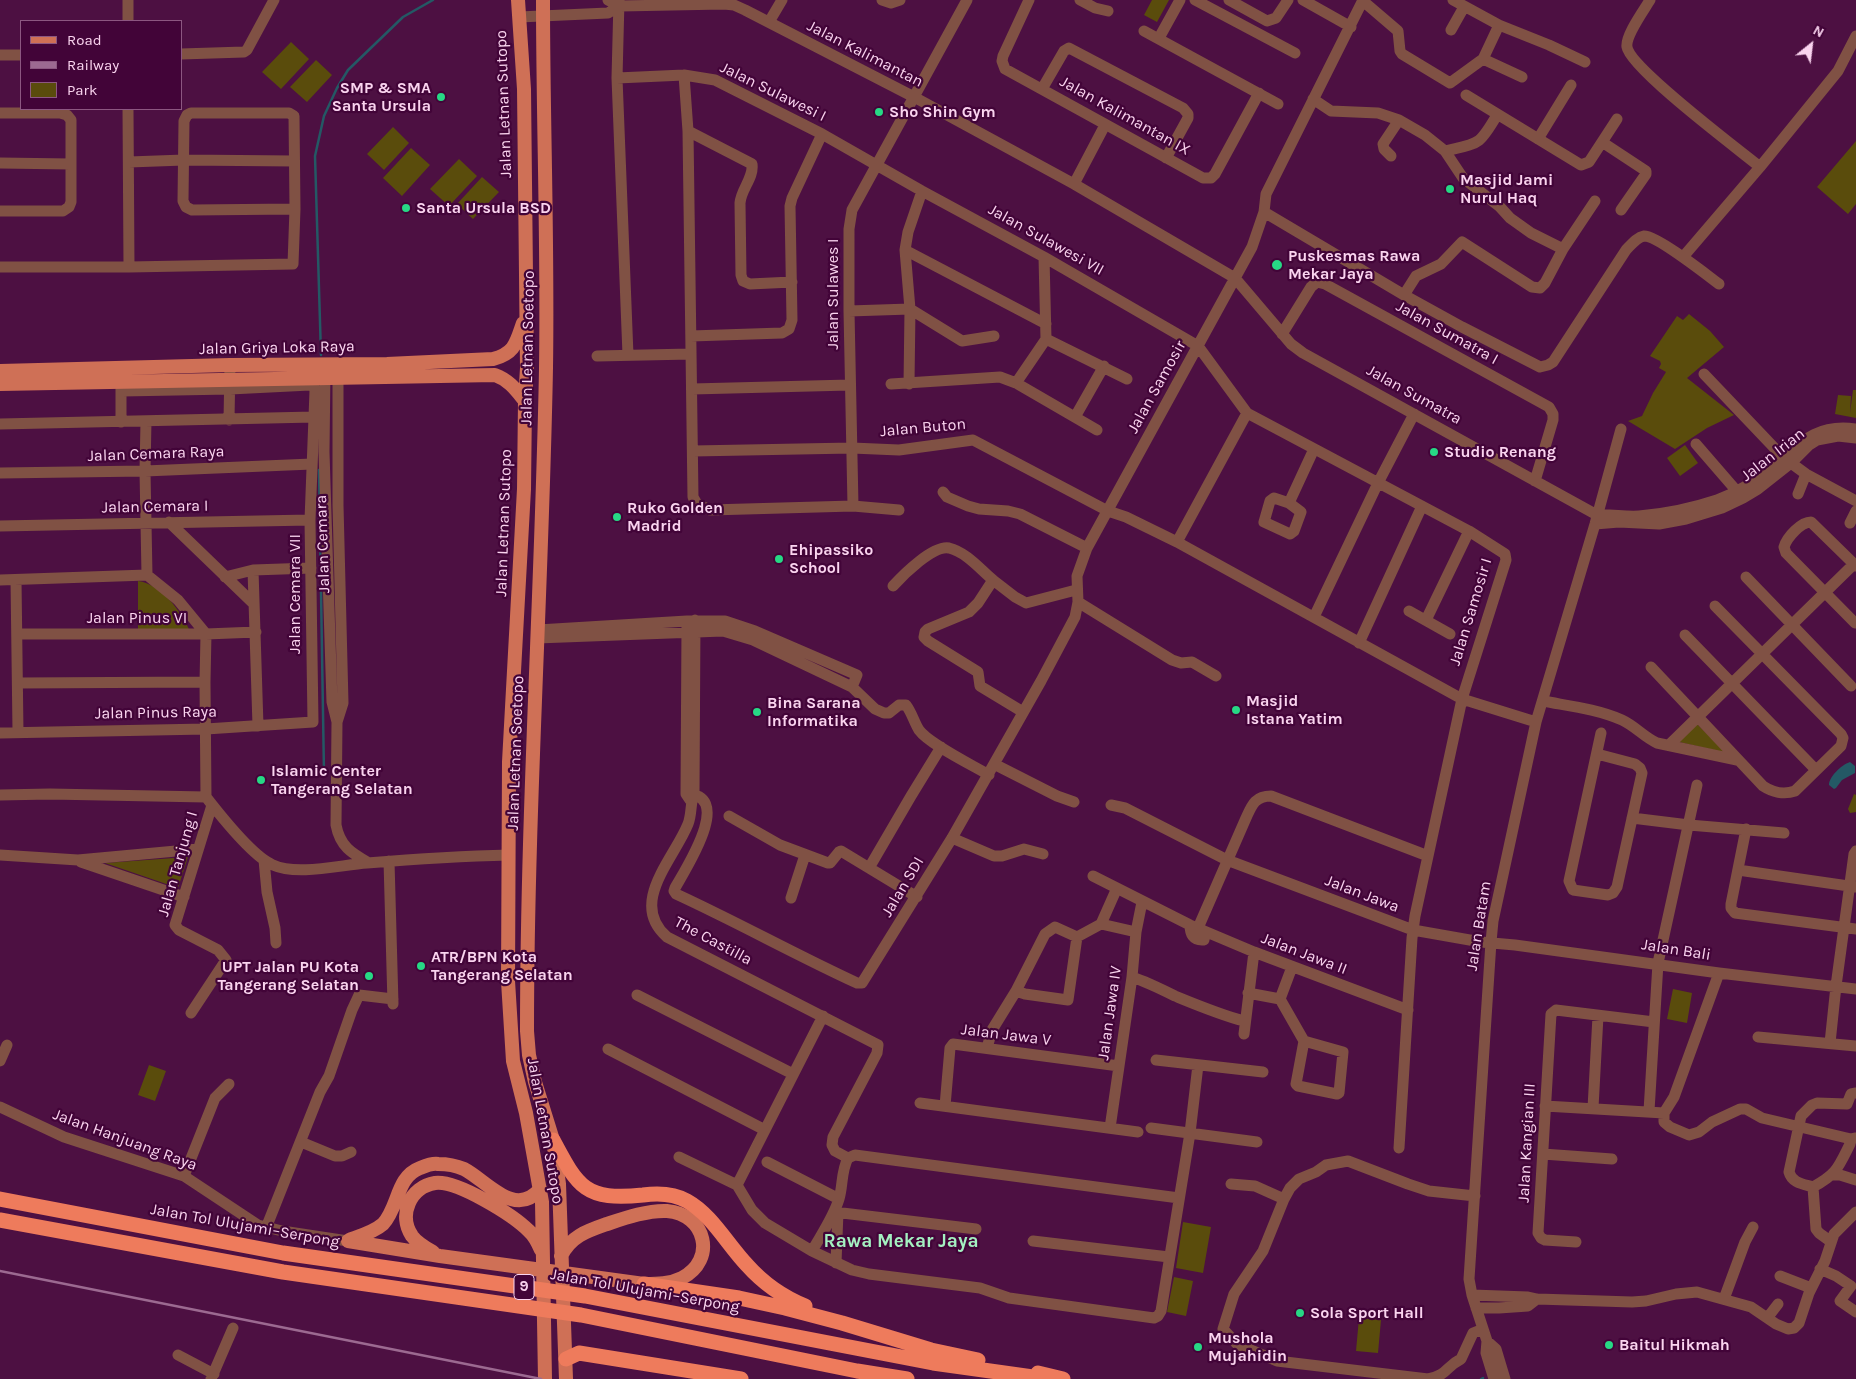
<!DOCTYPE html>
<meta charset="utf-8">
<style>
body{margin:0}
#map{position:relative;width:1856px;height:1379px;overflow:hidden;background:#4d1042;font-family:Karla,sans-serif}
canvas{display:block}
.legend{position:absolute;left:20px;top:20px;width:162px;height:90px;box-sizing:border-box;background:#420438;border:1px solid #8c5781;margin:0;padding:6px 9px;list-style:none;font-size:15px;color:#fad4ef}
.legend li{display:flex;align-items:center;gap:10px;height:25px}
.legend b{width:25px;border:1px solid #8c5781}
.north{position:absolute;left:1786px;top:20px;width:50px;height:50px;-webkit-text-stroke:4px #420438;paint-order:stroke;rotate:29deg;font-size:14px;font-weight:700;line-height:20px;text-align:center;color:#fad4ef}
.north::after{content:'';display:block;margin:auto;width:18px;height:22px;background:#fad4ef;clip-path:polygon(50% 0,100% 100%,50% 72%,0 100%)}
</style>
<div id="map">
<canvas width="1856" height="1379"></canvas>
<ul class="legend">
<li><b style="height:6px;background:#cf7056"></b>Road</li>
<li><b style="height:6px;background:#9c6a91"></b>Railway</li>
<li><b style="height:14px;background:#5a4c0c"></b>Park</li>
</ul>
<div class="north">N</div>
</div>
<script>
const c = document.querySelector('canvas').getContext('2d');
c.lineJoin = 'round';
function paint(path, color) { c.fillStyle = color; c.fill(path, 'evenodd'); }
function trace(path, color, width, dash) { c.strokeStyle = color; c.lineWidth = width; c.lineCap = dash ? 'butt' : 'round'; c.setLineDash(dash || []); c.stroke(path); }
function write(font, color, halo, rows, align = 'center') {
  c.font = font + ' Karla,sans-serif'; c.lineWidth = 4.5; c.setLineDash([]); c.textBaseline = 'middle'; c.strokeStyle = halo; c.fillStyle = color; for (const [text, x, y, turn = 0] of rows) {
    c.save(); c.translate(x, y); c.rotate((+turn || 0) * Math.PI / 180); c.textAlign = isNaN(turn) ? turn : align; if (halo) c.strokeText(text, 0, 0); c.fillText(text, 0, 0); c.restore();
  }
}
paint(new Path2D(`
 M1152 0H1169L1157 22 1144 15Z
 M291 42 309 59 281 89 262 72Z
 M316 60 332 75 307 102 290 87Z
 M393 127 409 143 384 170 367 154Z
 M1856 141V204L1848 214 1817 187Z
 M411 148 430 165 402 196 383 178Z
 M459 159 477 176 449 206 430 189Z
 M482 177 499 192 473 219 457 204Z
 M1689 314 1710 331 1724 347 1687 378 1734 415 1707 428 1675 449 1628 421 1642 416 1653 393 1666 372 1659 368 1661 364 1660 361 1650 356 1677 316 1683 320Z
 M1853 390H1856V418L1835 414 1838 395 1851 396 1850 413Z
 M1685 445 1698 463 1680 476 1667 458Z
 M138 581C161 584 181 611 190 631H138Z
 M1697 724 1727 753 1679 742Z
 M1854 794 1856 795V812L1850 813 1848 809Z
 M188 857 178 888 105 863Z
 M1673 989 1692 993 1687 1023 1667 1019Z
 M149 1065 166 1071 155 1101 138 1095Z
 M1183 1222 1211 1227 1203 1273 1176 1268Z
 M1174 1277 1193 1281 1186 1316 1167 1312Z
 M1359 1318 1381 1320 1378 1353 1356 1351Z`), '#5a4c0c');
paint(new Path2D(`
 M1850 762 1855 766V773L1842 780 1836 788 1834 789 1829 785C1829 777 1841 765 1850 762Z`), '#245965');
trace(new Path2D(`
 M321 355 315 156 324 116 337 88 348 70 403 17 433 0
 M319 470 324 773
 M1481 1379 1483 1378`), '#245965', 2.5);
trace(new Path2D(`
 M128 0V21
 M608 0 620 6 724 4 734 5 745 10 914 97 1074 184 1235 278 1291 344 1303 353 1597 515
 M619 0 617 78 628 355
 M882 0 891 3 900 0
 M1029 0 1003 56 1002 61 1005 69 1203 178H1211L1215 174 1259 93
 M1080 0 1095 8 1108 11
 M1195 0 1295 53
 M1229 0 1267 21 1276 18 1288 0
 M1303 0 1351 27
 M1650 0C1644 10 1625 36 1627 47 1630 68 1738 149 1760 167
 M1363 1 1398 31 1400 51 1402 54 1450 83 1483 59 1499 25 1453 0
 M519 17 608 13 620 6
 M769 22 782 0
 M1499 25 1549 45 1585 62
 M1451 30 1464 7
 M1144 31 1278 104
 M1159 38 1180 0
 M181 54 244 52 247 50 274 0
 M0 55H21
 M1483 59 1522 77
 M684 75 688 131 693 497 697 504 710 510 853 506 899 510
 M617 78 684 75 715 80 822 134 922 191 1044 257 1198 346 1247 413 1469 531 1505 554 1506 560 1462 699 1415 916 1412 938 1399 1148
 M1042 89 1064 51 1069 48 1183 108 1188 114V118L1166 158
 M1466 95 1581 165 1589 162 1617 119
 M1313 99 1331 111 1378 113 1399 120 1425 135 1445 151 1463 178 1500 207 1510 218 1531 233 1563 249
 M128 109 129 267
 M0 113H60L67 115 71 120V202L69 207 63 211H0
 M688 131 752 164C754 178 741 189 740 203L741 275 743 281 750 284 792 282
 M1538 139 1571 85
 M1602 142 1646 171V174L1621 210
 M1445 151C1479 143 1479 146 1497 115
 M1391 156 1384 149 1383 144 1399 120
 M129 162 184 160 294 161
 M0 163 71 164
 M1074 184 1105 125
 M1264 212 1404 295 1462 327 1540 367 1548 365 1553 362 1626 250C1631 245 1637 237 1644 236 1656 235 1707 275 1719 284
 M905 250 1046 324
 M1683 257 1760 167 1838 71 1856 36
 M0 267H129L293 264 295 209 294 116 289 113H191L187 115 184 121 183 201 186 207 192 210 295 209
 M1404 295 1416 276 1441 264 1462 242 1532 287 1540 288 1545 283 1563 249 1595 201
 M849 311 910 309 962 341 994 336
 M1282 334 1311 287 1317 282 1325 284 1549 407 1553 414V420L1535 481
 M691 336 782 333 789 329 792 320 790 206 792 198 822 134
 M1046 339 1127 379
 M597 356 691 354
 M325 371 324 452 332 702 337 722 336 825C340 846 351 853 369 863
 M1704 374 1783 457
 M121 383V422
 M1016 383 1097 430
 M891 384 1000 377 1016 383 1046 339 1044 257
 M909 384 910 309 905 250 908 232 922 191
 M692 389 850 385
 M1075 417 1104 366
 M229 420 230 365
 M146 421 145 471 147 575
 M0 424 314 417
 M1696 444 1741 496
 M693 451 852 448 899 450 973 440 1108 511 1126 517 1177 542 1462 699 1536 722
 M1791 463 1806 474 1856 501
 M0 473 145 471 312 464
 M943 492 947 497 968 506 979 509 1008 511 1020 514 1087 548
 M1798 494 1806 474
 M1274 498 1289 503 1301 512 1294 531 1290 534 1264 522 1270 501Z
 M1289 503 1314 449
 M853 506 849 311V229L852 210 967 0
 M1597 515C1611 514 1625 517 1639 516 1664 514 1693 508 1717 500 1737 493 1757 480 1773 466 1800 443 1817 423 1856 429
 M169 522 254 604
 M1850 523 1856 511
 M1595 524 1619 522 1659 524 1686 519 1722 508 1743 498 1758 489 1791 463 1809 445 1817 440 1838 436 1856 438
 M0 526 310 520
 M1177 542 1247 413
 M253 570 258 726
 M225 577 253 570 311 568
 M1746 577 1851 686
 M0 580 147 575 178 600 206 634 205 682 206 797
 M16 580 18 732
 M893 586C903 575 933 545 949 548 966 552 980 569 993 580
 M1078 602 1172 660 1181 663 1192 662 1216 676
 M1409 611 1450 634
 M1314 617 1378 483 1414 414
 M695 620 694 794C690 804 692 814 688 824 674 859 628 903 667 937L878 1045 877 1053 833 1137 832 1145 835 1151 848 1158
 M1426 620 1469 531
 M1855 623 1786 553 1784 547C1787 537 1801 522 1811 522L1856 566
 M687 625 686 794 690 800
 M538 630 687 621H725L755 631 857 675 852 687
 M17 634H206L256 632
 M1685 635 1816 770
 M537 638 723 631 753 640 852 687 875 709 884 713H889L899 705H906C912 713 914 722 919 730 929 744 972 765 989 775
 M1359 643 1422 506
 M1651 667 1763 786C1772 792 1784 795 1795 791L1841 746 1843 738 1841 734 1715 606
 M18 683 205 682
 M1543 701C1569 706 1597 709 1622 720 1635 726 1644 737 1657 743L1737 760
 M1023 712 980 686 978 672 928 641 924 637 925 632 928 629 969 612 978 603 993 580 1015 597 1026 603 1076 590
 M337 722 343 703 338 505V370
 M0 733 206 729 313 722 310 520 315 391 314 387 310 385 230 389 122 391
 M1669 745 1854 564
 M1597 754 1635 764 1640 768 1642 773 1617 887 1613 893 1608 895 1573 890 1569 881 1601 733
 M994 764 1057 796 1074 802
 M686 794C735 794 685 870 675 888L674 891 676 894C737 922 796 955 857 983H862L952 838 1041 681 1075 617 1078 602 1077 576 1087 548 1252 247 1264 212 1266 194C1298 129 1331 65 1363 0
 M0 795 50 794 206 797
 M206 797C220 815 253 857 273 865 297 876 340 865 367 863 415 859 462 856 509 855
 M1111 805 1125 808 1227 860 1413 930 1481 942 1515 945 1719 973 1856 989
 M729 816 780 845 828 863H830L839 852 841 851 917 897
 M1632 818 1689 825 1784 833
 M1746 829 1731 904V908L1735 913 1856 929
 M952 838 994 856H1002L1024 849 1043 854
 M0 855 78 860 198 849
 M264 860 267 892 275 928 276 943
 M389 861 393 1004
 M81 862 184 897
 M869 868 911 796 941 747
 M1738 870 1856 887
 M1093 876 1190 925 1254 952 1408 1010
 M1117 888 1101 924 1136 932
 M791 898 805 855
 M1190 925C1190 934 1193 941 1204 940
 M1055 927 1077 937 1068 1000 1025 994 1016 991 1045 934Z
 M1198 928 1246 818C1252 805 1255 796 1271 796L1428 856
 M1077 937 1101 924
 M1292 967 1280 999 1304 1041
 M1132 977C1147 982 1161 989 1175 996 1197 1005 1221 1015 1244 1021
 M1248 993 1280 999
 M637 995 793 1074
 M191 1013 226 960 218 950 179 930 175 925 212 805
 M1244 1034 1254 952
 M1758 1037 1856 1046
 M1304 1041 1343 1052 1339 1093 1337 1094 1298 1086 1296 1084Z
 M1830 1043 1836 986 1854 854 1856 851
 M987 1048 992 1030 1016 991
 M608 1049 765 1130
 M1156 1060 1263 1072
 M0 1061 7 1045
 M920 1103 1138 1132
 M945 1106 950 1048 953 1044 1119 1066
 M1545 1106 1664 1113 1674 1097 1719 973
 M0 1107 64 1137 184 1176 258 1225 282 1231 348 1241
 M1593 1108 1598 1016
 M1649 1111 1658 963 1697 785
 M1664 1113V1122L1670 1127 1689 1135 1699 1132 1712 1122 1740 1109H1746L1762 1118 1851 1139 1856 1138
 M1110 1128 1132 977 1136 932 1142 902
 M1151 1128 1257 1142
 M1851 1139 1850 1144C1838 1168 1837 1174 1813 1187 1803 1184 1792 1183 1789 1172L1801 1116 1812 1105 1817 1103 1847 1104 1851 1094 1856 1093
 M301 1142 335 1156H342L351 1152
 M1543 1154 1612 1159
 M679 1157 737 1185 752 1210 765 1223 812 1251 852 1270 869 1274 980 1288 1009 1298 1154 1318 1158 1316 1161 1311 1190 1133 1198 1065
 M767 1162 839 1199
 M1833 1175H1840L1856 1180
 M184 1176 215 1098 229 1084
 M1231 1184 1255 1186 1284 1199 1290 1188 1299 1179 1316 1172 1326 1165 1348 1161 1408 1184 1429 1191 1475 1196
 M737 1185 823 1016
 M1813 1187 1816 1229 1819 1233 1830 1241
 M1284 1199 1263 1251 1234 1294 1223 1329 1237 1344 1277 1361 1428 1379C1448 1375 1445 1367 1461 1359L1473 1333 1483 1329
 M834 1212 976 1229
 M266 1228 320 1092 329 1076 352 1010 359 995 393 999
 M1033 1241 1169 1257
 M1576 1242 1545 1240 1541 1238 1538 1233 1551 1014 1556 1010 1654 1022
 M812 1251C821 1235 833 1218 839 1199 843 1186 841 1171 848 1158L855 1155 1179 1198
 M836 1263 838 1212
 M1820 1269 1836 1276 1851 1286 1840 1301 1856 1312
 M1780 1276 1811 1288
 M1472 1295 1528 1297 1537 1299 1632 1302 1646 1301 1676 1294 1697 1292 1751 1307 1776 1324 1788 1329 1794 1328 1799 1323 1809 1293 1825 1261 1834 1234 1856 1212
 M1724 1299 1745 1242 1753 1227
 M1476 1308H1499L1528 1306 1537 1299
 M1768 1317 1778 1304
 M1487 1341 1496 1349 1505 1379
 M178 1355 214 1374
 M211 1379 233 1328
 M1494 1379 1486 1353 1487 1341 1472 1295 1469 1279 1491 942 1493 921 1536 722 1595 524 1621 429`), '#805144', 11);
trace(new Path2D(`
 M518 0 524 89 527 368 525 401 524 489 509 762 508 981 513 1061 526 1113 542 1202 545 1379
 M543 0C543 123 548 245 546 368 542 589 527 810 527 1031L529 1055 535 1082 553 1140 559 1184 566 1379
 M0 371 230 365 387 364 493 359C515 353 516 343 523 323
 M0 384 495 375C509 380 516 390 525 401
 M349 1240C360 1236 374 1232 383 1224 399 1207 396 1177 420 1168 425 1166 432 1163 438 1164 447 1164 457 1166 464 1169 487 1181 515 1219 540 1189
 M348 1241 440 1256 644 1284C657 1284 670 1284 682 1278 717 1260 706 1214 667 1211 648 1210 625 1218 607 1224 587 1231 571 1236 561 1256
 M433 1252C426 1248 417 1243 412 1236 398 1215 410 1187 435 1183 457 1180 513 1215 529 1231 535 1236 538 1243 541 1250`), '#cf7056', 14);
trace(new Path2D(`
 M553 1140C578 1187 585 1201 643 1195 658 1193 673 1193 687 1201 712 1215 727 1244 747 1265 763 1283 783 1297 805 1306
 M0 1199 283 1253 585 1296 933 1363 1047 1379
 M0 1220 283 1272 581 1315 857 1371 907 1379
 M644 1284 739 1298 785 1308 842 1323 931 1350 978 1360
 M566 1359 579 1353 741 1379
 M1038 1373 1063 1379`), '#ee7b5c', 15);
trace(new Path2D(`
 M0 1271 541 1379`), '#9c6a91', 2.5);
for (const [x, y, r, color] of [
 [441,97,5,"#27d885"],
 [879,112,5,"#27d885"],
 [1450,189,5,"#27d885"],
 [406,208,5,"#27d885"],
 [1277,265,6,"#27d885"],
 [1434,452,5,"#27d885"],
 [617,517,5,"#27d885"],
 [779,559,5,"#27d885"],
 [1236,710,5,"#27d885"],
 [757,712,5,"#27d885"],
 [261,780,5,"#27d885"],
 [421,966,5,"#27d885"],
 [369,976,5,"#27d885"],
 [1300,1313,5,"#27d885"],
 [1609,1345,5,"#27d885"],
 [1198,1347,5,"#27d885"]
]) { const dot = new Path2D(); dot.arc(x, y, r, 0, 2 * Math.PI); c.fillStyle = color; c.fill(dot); trace(dot, '#420438', 2); }
for (const [x, y, w] of [
 [524,1287,20]
]) { const box = new Path2D(); box.roundRect(x - w / 2, y - 12.5, w, 25, 4); c.fillStyle = '#420438'; c.fill(box); trace(box, '#fad4ef', 1); }
write('bold 15px', '#fad4ef', null, [
 ["9",524,1287]
]);
write('16px', '#fad4ef', '#420438', [
 ["Jalan Kalimantan",865,54,27],
 ["Jalan Sulawesi I",773,92,26],
 ["Jalan Letnan Sutopo",504,104,-92],
 ["Jalan Kalimantan IX",1125,116,29],
 ["Jalan Sulawesi VII",1046,240,29],
 ["Jalan Sulawes I",833,294,-90],
 ["Jalan Sumatra I",1447,333,29],
 ["Jalan Griya Loka Raya",277,348,-1],
 ["Jalan Letnan Soetopo",528,348,-89],
 ["Jalan Samosir",1157,387,-61],
 ["Jalan Sumatra",1414,395,29],
 ["Jalan Buton",923,428,-5],
 ["Jalan Cemara Raya",156,454,-2],
 ["Jalan Irian",1773,455,-38],
 ["Jalan Cemara I",155,507,-1],
 ["Jalan Letnan Sutopo",504,523,-88],
 ["Jalan Cemara",323,544,-92],
 ["Jalan Cemara VII",295,594,-90],
 ["Jalan Samosir I",1471,612,-73],
 ["Jalan Pinus VI",137,618],
 ["Jalan Pinus Raya",156,713,-1],
 ["Jalan Letnan Soetopo",516,753,-88],
 ["Jalan Tanjung I",178,864,-74],
 ["Jalan SDI",903,887,-59],
 ["Jalan Jawa",1362,894,21],
 ["Jalan Batam",1479,926,-81],
 ["The Castilla",713,941,28],
 ["Jalan Bali",1676,950,9],
 ["Jalan Jawa II",1304,954,21],
 ["Jalan Jawa IV",1110,1013,-82],
 ["Jalan Jawa V",1006,1035,7],
 ["Jalan Letnan Sutopo",545,1131,80],
 ["Jalan Hanjuang Raya",125,1140,20],
 ["Jalan Kangian III",1527,1143,-87],
 ["Jalan Tol Ulujami–Serpong",245,1226,10],
 ["Jalan Tol Ulujami–Serpong",645,1291,10]
]);
write('bold 16px', '#fad4ef', '#420438', [
 ["SMP & SMA",431,88,"right"],
 ["Santa Ursula",431,106,"right"],
 ["Sho Shin Gym",889,112],
 ["Masjid Jami",1460,180],
 ["Nurul Haq",1460,198],
 ["Santa Ursula BSD",416,208],
 ["Puskesmas Rawa",1288,256],
 ["Mekar Jaya",1288,274],
 ["Studio Renang",1444,452],
 ["Ruko Golden",627,508],
 ["Madrid",627,526],
 ["Ehipassiko",789,550],
 ["School",789,568],
 ["Masjid",1246,701],
 ["Istana Yatim",1246,719],
 ["Bina Sarana",767,703],
 ["Informatika",767,721],
 ["Islamic Center",271,771],
 ["Tangerang Selatan",271,789],
 ["ATR/BPN Kota",431,957],
 ["Tangerang Selatan",431,975],
 ["UPT Jalan PU Kota",359,967,"right"],
 ["Tangerang Selatan",359,985,"right"],
 ["Sola Sport Hall",1310,1313],
 ["Mushola",1208,1338],
 ["Mujahidin",1208,1356],
 ["Baitul Hikmah",1619,1345]
], 'left');
write('bold 19px', '#a4f0c1', '#420438', [
 ["Rawa Mekar Jaya",901,1242]
]);
</script>
